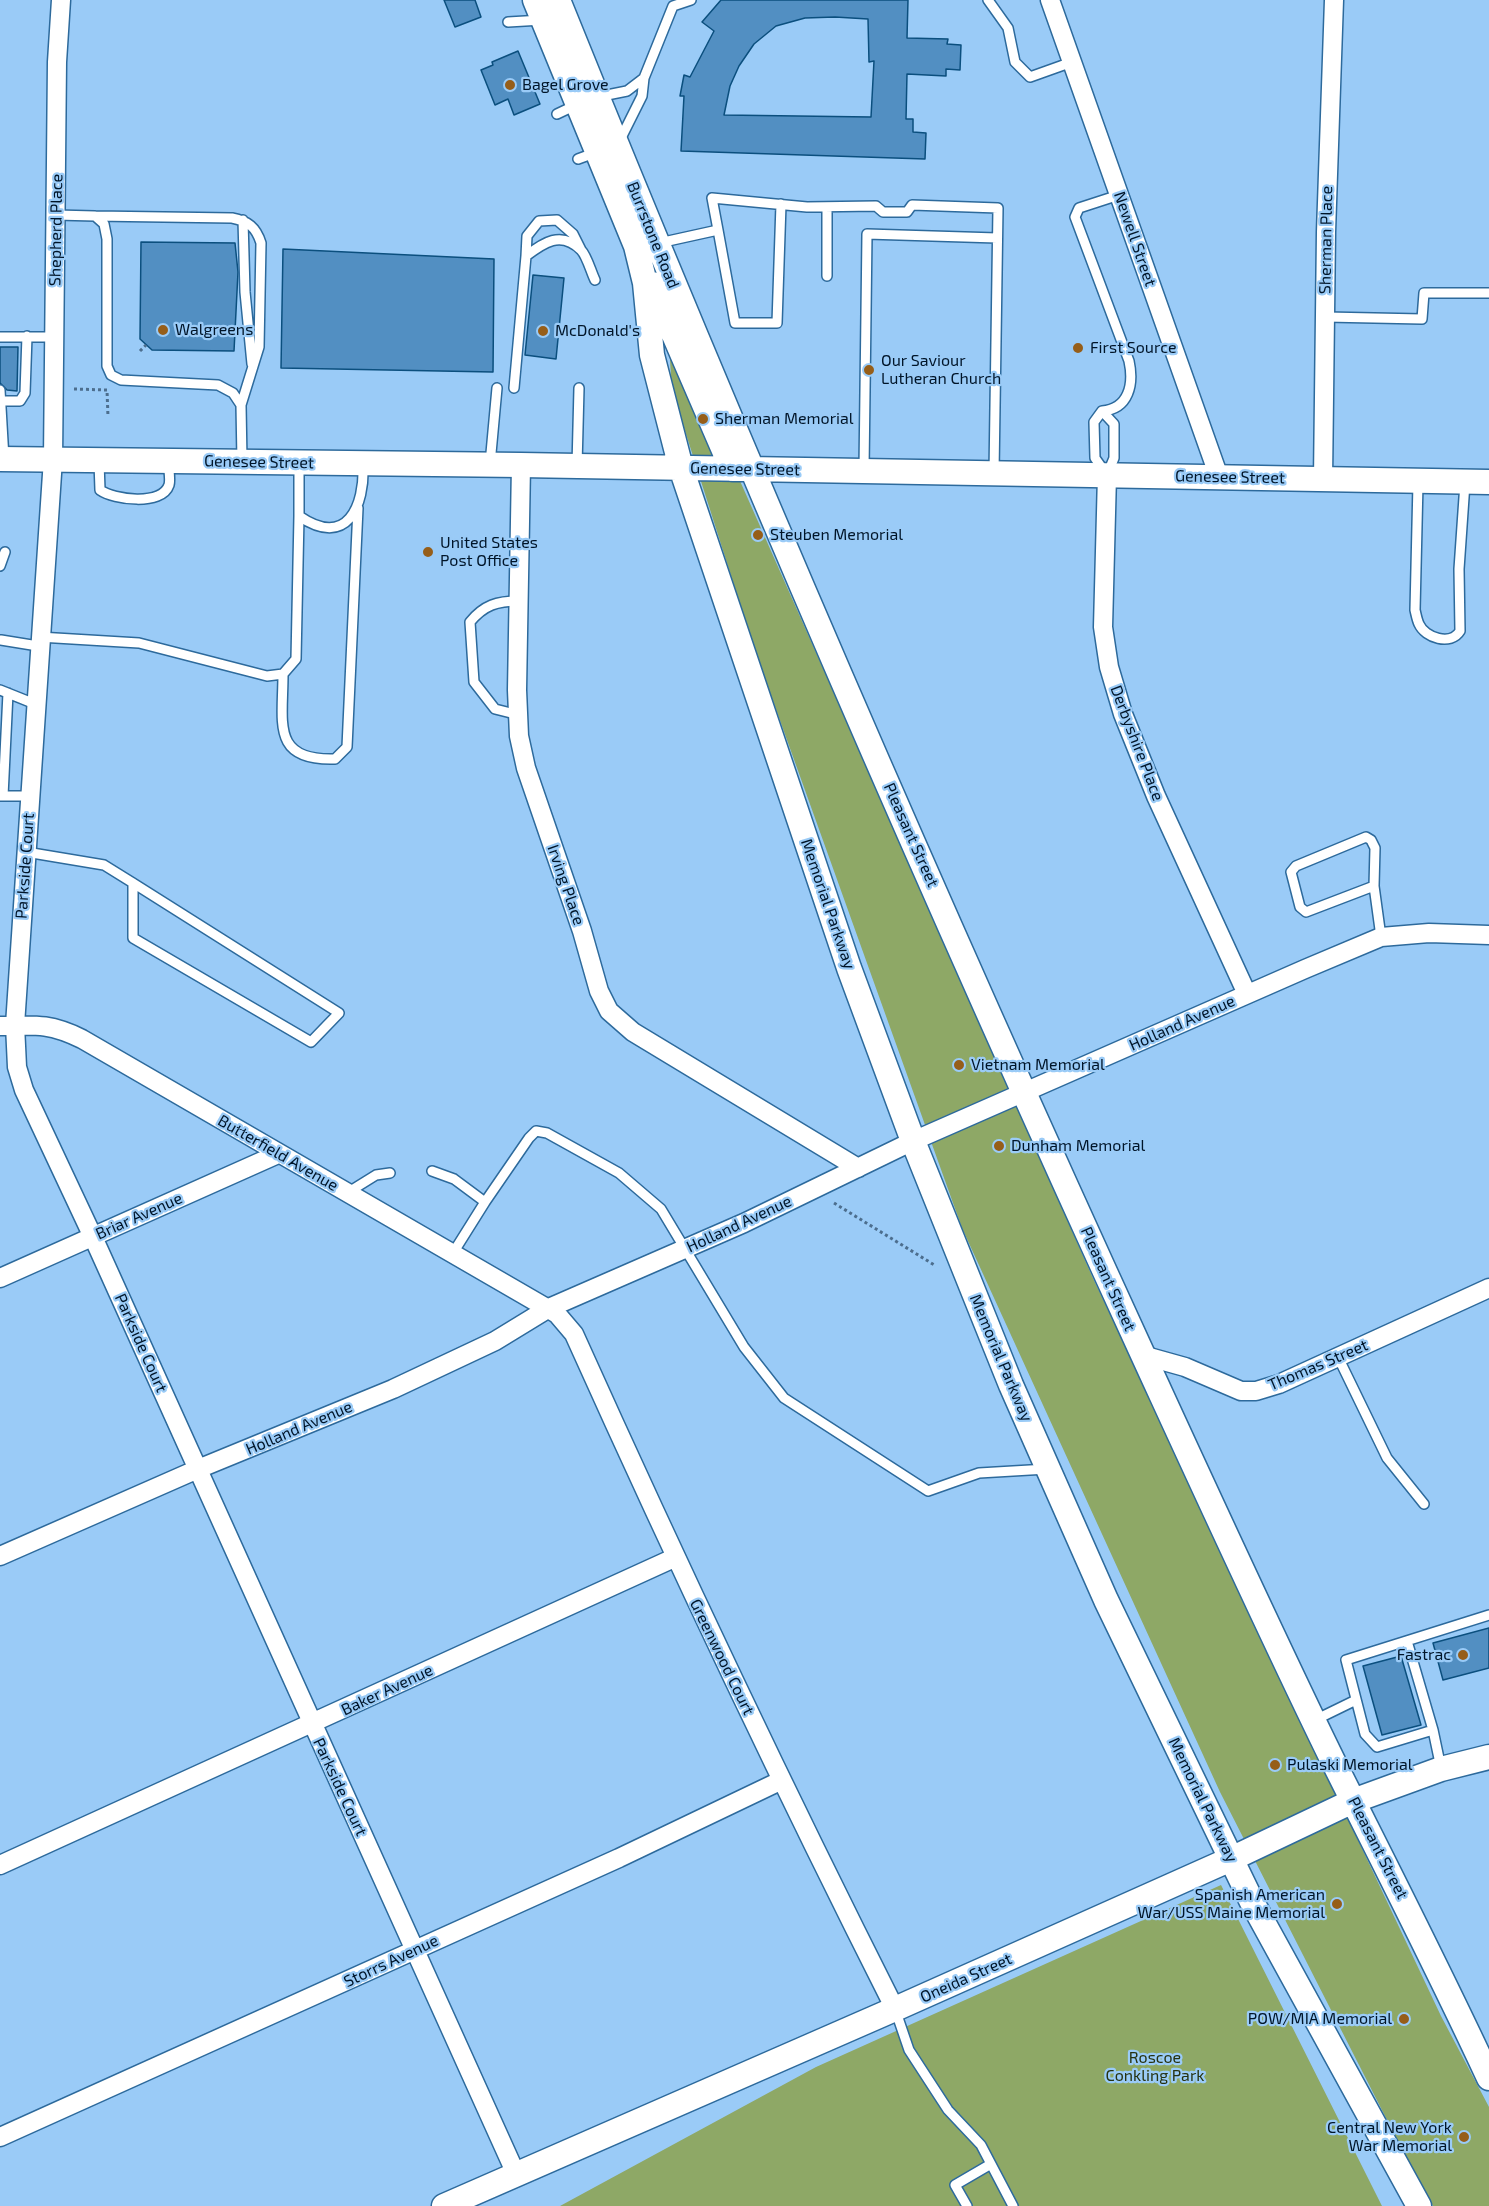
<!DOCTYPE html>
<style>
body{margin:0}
canvas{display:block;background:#9acbf7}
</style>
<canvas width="1489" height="2206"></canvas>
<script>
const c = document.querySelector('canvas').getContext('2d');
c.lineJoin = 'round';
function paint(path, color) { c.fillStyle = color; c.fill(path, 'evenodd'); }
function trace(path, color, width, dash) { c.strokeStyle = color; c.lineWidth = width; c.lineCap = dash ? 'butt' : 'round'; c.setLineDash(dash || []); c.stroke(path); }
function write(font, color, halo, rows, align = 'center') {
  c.font = font + ' "Exo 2",sans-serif'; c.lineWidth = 4.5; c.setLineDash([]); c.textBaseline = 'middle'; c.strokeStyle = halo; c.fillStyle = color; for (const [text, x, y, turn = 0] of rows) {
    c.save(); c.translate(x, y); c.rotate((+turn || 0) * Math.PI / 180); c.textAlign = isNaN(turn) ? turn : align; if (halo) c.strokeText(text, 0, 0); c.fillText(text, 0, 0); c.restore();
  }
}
paint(new Path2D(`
 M667 316 1092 1276 1441 2016 1489 2107V2206H1433L1414 2173 1220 1792 962 1228 754 648 672 390Z
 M1221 1885 1382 2206H560L816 2067Z`), '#8ea866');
const building = new Path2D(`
 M444 0H475L481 17 455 27Z
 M721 0H908L907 38 948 39 947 44 961 45 960 70 946 69V76L907 74 906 119H913V132L926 133 925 159 681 151 684 96H680L684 75 690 77 714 31 702 22ZM835 17 868 19 869 62 874 61 871 117 724 115 730 86 739 66 754 44 776 26 805 18Z
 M518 51 540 104 514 115 508 99 495 105 481 70 493 65 492 62Z
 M141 242 235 243 238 272 234 351 152 350 140 339Z
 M283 249 494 259 493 372 281 368Z
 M533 275 564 278 556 359 525 355Z
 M0 347H18L17 391 7 390 0 383Z
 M1489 1628V1668L1443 1680 1433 1643Z
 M1401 1656 1421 1725 1382 1735 1363 1666Z`);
paint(building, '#528fc2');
trace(building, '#0b4f7e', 1.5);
const lane = new Path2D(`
 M988 0 1008 28 1015 62 1030 77 1072 62
 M508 22 542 20
 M597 97 627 91 644 78
 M557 114 576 105
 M619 142 642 96 644 78 673 6 691 0
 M578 159 597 152
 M827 207V276
 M56 215 95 216 104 224 107 239V366L111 375 121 380 218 385 233 393 241 405 242 461
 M95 216 232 218C248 221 256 227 261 243L259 347 241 405
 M243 220 245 292 252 364
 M718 230 735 323H777L781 204
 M659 243 718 230 712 198 807 207 876 206 883 212H907L912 205 998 208 994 473
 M526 256 527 236 539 221 557 220 573 234 581 250
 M1326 317 1422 319 1424 293H1489
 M0 337H55
 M514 388 526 256C543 243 561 230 581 250 587 256 591 272 595 280
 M0 390 4 459
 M0 401H20L25 393 27 336
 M1102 411 1114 424V458L1107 475 1095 458 1094 422 1102 411C1129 409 1134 384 1129 361L1075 217 1079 208 1119 195
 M99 462 100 490C114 500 162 506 169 485 171 478 168 468 168 461
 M299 464V516C347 549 365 506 363 464
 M490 464 497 388
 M577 466 579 388
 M864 469 867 234 997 238
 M1418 483 1415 610C1416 614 1417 620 1419 624 1425 638 1451 646 1460 631L1459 569 1465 483
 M0 566 5 552
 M39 637 139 643 267 676 283 674 296 659 299 516
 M1 640 38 646
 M283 674C283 723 271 761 335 759L347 747 358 508
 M0 690 35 704
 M519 715 495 709 474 682 470 622C484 605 497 601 519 601
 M0 796H29
 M3 796 8 693
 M26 852 104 865 133 883 339 1013 311 1042 133 938V883
 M1374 886 1306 912 1300 907 1291 872 1296 866 1366 837 1371 840 1375 848 1374 886 1381 937
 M432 1171 454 1179 485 1202
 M347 1193 376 1175 390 1173
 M453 1253 485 1202 529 1138 536 1131 547 1133 619 1173 661 1209 744 1347 784 1398 928 1491 979 1473 1047 1469
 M1338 1357 1387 1458 1424 1504
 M1407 1641 1433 1730 1377 1747 1365 1734 1346 1660 1489 1615
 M1315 1720 1356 1700
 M1433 1730 1441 1768
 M895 2009 909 2050 948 2110 981 2145 1013 2206
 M967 2206 955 2185 991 2164`);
const street = new Path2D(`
 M61 0 57 62 53 459 15 1025 17 1067 24 1090 93 1237 516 2174
 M1050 0 1219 477
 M521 465 517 690 519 736 526 768 582 931 599 991 609 1011 633 1032 858 1168
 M1107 475 1103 627 1109 667 1123 714 1156 796 1247 994
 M1323 479 1326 232 1334 0
 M0 1026C35 1025 50 1023 82 1039L557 1314 574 1334C676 1561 783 1787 895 2009
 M0 1278 278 1154
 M1142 1355 1185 1367 1241 1391H1256L1279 1384 1489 1288
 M0 1556 198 1469 393 1389 495 1341 549 1308 744 1223 913 1141 1305 969 1381 937 1429 933 1489 935
 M0 1865 674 1558
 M0 2137 619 1858 780 1781`);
const secondary = new Path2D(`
 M535 0 636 246 645 283 652 355 681 468 849 968 913 1141 1011 1385 1106 1600 1252 1902 1419 2206
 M558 0C742 456 938 908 1143 1355 1205 1490 1267 1626 1332 1759 1385 1865 1439 1970 1489 2078
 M652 284 732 469
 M0 459 521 465 1489 482
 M444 2206 895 2009 1231 1859 1353 1801 1441 1769 1489 1757`);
trace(lane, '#2d6a9c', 12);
trace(street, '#2d6a9c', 21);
trace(secondary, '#2d6a9c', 27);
trace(new Path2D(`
 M140 351 146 345
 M74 389 107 390 108 417
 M834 1203 936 1266`), '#4c6e8e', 3, [3, 3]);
trace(lane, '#fff', 9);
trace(street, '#fff', 18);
trace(secondary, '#fff', 24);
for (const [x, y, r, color] of [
 [510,85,6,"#965e19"],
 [163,330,6,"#965e19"],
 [543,331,6,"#965e19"],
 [1078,348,6,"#965e19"],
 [869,370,6,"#965e19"],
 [703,419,6,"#965e19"],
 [758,535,6,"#965e19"],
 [428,552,6,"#965e19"],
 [959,1065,6,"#965e19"],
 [999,1146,6,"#965e19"],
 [1463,1655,6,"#965e19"],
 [1275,1765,6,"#965e19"],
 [1337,1904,6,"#965e19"],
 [1404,2019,6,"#965e19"],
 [1464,2137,6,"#965e19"]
]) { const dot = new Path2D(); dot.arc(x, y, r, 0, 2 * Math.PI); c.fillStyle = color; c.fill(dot); trace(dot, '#9acbf7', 2); }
write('16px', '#001529', '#9acbf7', [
 ["Bagel Grove",522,85],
 ["Walgreens",175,330],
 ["McDonald's",555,331],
 ["First Source",1090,348],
 ["Our Saviour",881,361],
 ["Lutheran Church",881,379],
 ["Sherman Memorial",715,419],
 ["Steuben Memorial",770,535],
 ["United States",440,543],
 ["Post Office",440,561],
 ["Vietnam Memorial",971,1065],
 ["Dunham Memorial",1011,1146],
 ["Fastrac",1451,1655,"right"],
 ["Pulaski Memorial",1287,1765],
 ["Spanish American",1325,1895,"right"],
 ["War/USS Maine Memorial",1325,1913,"right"],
 ["POW/MIA Memorial",1392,2019,"right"],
 ["Central New York",1452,2128,"right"],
 ["War Memorial",1452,2146,"right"]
], 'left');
write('16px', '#001529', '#9acbf7', [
 ["Shepherd Place",56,230,-89],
 ["Burrstone Road",653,235,68],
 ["Newell Street",1135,239,71],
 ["Sherman Place",1326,240,-89],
 ["Genesee Street",259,462,1],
 ["Genesee Street",745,469,1],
 ["Genesee Street",1230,477,1],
 ["Derbyshire Place",1137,743,69],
 ["Pleasant Street",911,835,66],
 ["Parkside Court",25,866,-86],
 ["Irving Place",566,885,71],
 ["Memorial Parkway",828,904,71],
 ["Holland Avenue",1182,1023,-24],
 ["Butterfield Avenue",278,1153,30],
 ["Briar Avenue",139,1216,-24],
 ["Holland Avenue",739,1224,-25],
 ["Pleasant Street",1108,1279,66],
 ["Parkside Court",141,1343,66],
 ["Memorial Parkway",1001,1358,67],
 ["Thomas Street",1318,1365,-23],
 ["Holland Avenue",299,1428,-23],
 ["Greenwood Court",722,1657,64],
 ["Baker Avenue",387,1690,-25],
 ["Parkside Court",340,1787,65],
 ["Memorial Parkway",1203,1800,64],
 ["Pleasant Street",1378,1848,63],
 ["Storrs Avenue",391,1961,-25],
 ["Oneida Street",966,1978,-24]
]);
write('16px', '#263210', '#9acbf7', [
 ["Roscoe",1155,2058],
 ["Conkling Park",1155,2076]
]);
</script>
